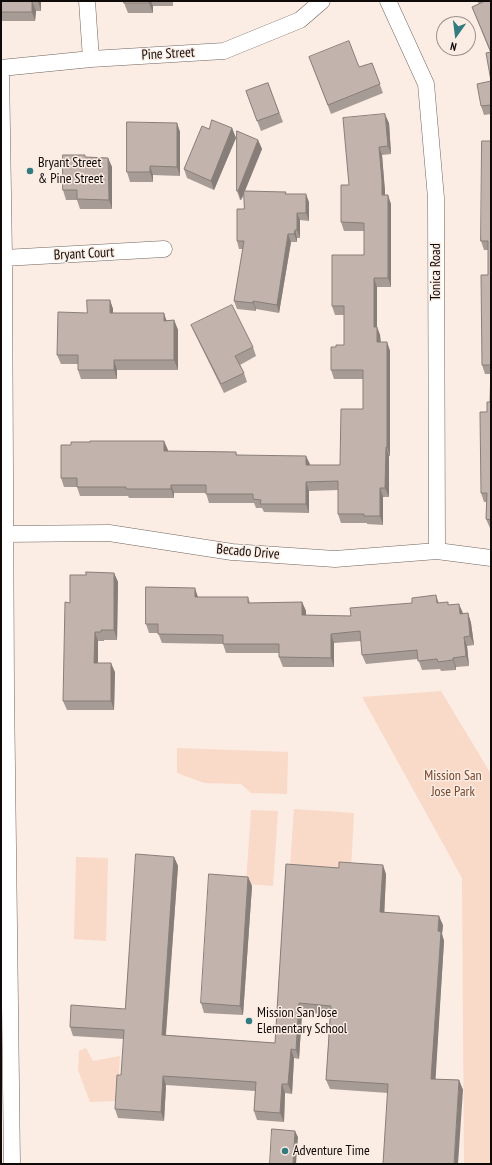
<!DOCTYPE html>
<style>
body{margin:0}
#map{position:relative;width:492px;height:1165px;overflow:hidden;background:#fbece4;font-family:"PT Sans Narrow",sans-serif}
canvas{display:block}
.frame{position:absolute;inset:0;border:2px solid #0f0a08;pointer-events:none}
.north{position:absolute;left:436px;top:16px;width:40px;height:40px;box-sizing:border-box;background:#fbece4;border:1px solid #9d928c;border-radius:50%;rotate:194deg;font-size:11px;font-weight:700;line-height:16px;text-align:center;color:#0f0a08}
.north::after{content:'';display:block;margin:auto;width:14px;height:18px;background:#327b7f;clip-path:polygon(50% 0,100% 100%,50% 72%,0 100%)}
</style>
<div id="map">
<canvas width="492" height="1165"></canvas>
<div class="frame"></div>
<div class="north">N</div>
</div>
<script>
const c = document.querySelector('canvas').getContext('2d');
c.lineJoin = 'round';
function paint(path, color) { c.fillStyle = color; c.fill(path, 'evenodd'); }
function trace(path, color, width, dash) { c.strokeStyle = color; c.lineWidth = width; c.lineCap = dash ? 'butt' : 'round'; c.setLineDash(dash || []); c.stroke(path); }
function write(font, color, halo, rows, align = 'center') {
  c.font = font + ' "PT Sans Narrow",sans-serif'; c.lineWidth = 3; c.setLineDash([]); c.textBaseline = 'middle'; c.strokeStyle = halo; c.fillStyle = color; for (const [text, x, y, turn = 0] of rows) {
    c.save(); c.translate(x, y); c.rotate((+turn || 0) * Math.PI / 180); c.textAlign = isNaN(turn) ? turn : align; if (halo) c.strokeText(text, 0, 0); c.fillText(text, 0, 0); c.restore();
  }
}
paint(new Path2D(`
 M441 691 491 774V1164H464L462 878 362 697Z
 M177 748 288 752 287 794 251 793 241 784 204 783 177 773Z
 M294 809 354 813 351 870 290 866Z
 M251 810 278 811 273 886 246 884Z
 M76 857 108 858 106 941 74 939Z
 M86 1048 93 1061 120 1056 117 1101 90 1102 78 1070 79 1051Z`), '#f9d9c7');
const street = new Path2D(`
 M87 1 91 59
 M388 1 426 84 436 198 437 551
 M1 68 4 258 6 689 12 1164
 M1 68 91 59 224 51 300 20 322 1
 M4 258 164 249
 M5 534 109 533 232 552 335 559 437 551 491 558`);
trace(street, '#71645d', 17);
trace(street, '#fff', 16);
paint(new Path2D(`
 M1 1H41V11H36L35 21H1Z
 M124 1H173V6H153V13H128L124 3Z
 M477 1H491V114L484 115 481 106 491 81 490 52 472 7 479 4Z
 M309 57 359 67 372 63 383 93 331 114Z
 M268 83 283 122 261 131 246 91Z
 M177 123 180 132V176L153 175V182H130L127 172Z
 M389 123 391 154 382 155 385 195 391 204V287H377V327L380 335 381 342H387L390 351V456H389V497H383V525L367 524V523H341L338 514V490L309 491V513L264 512 262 508H256L254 503H209L206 493H174V498H129L128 496H80L77 487H64L61 478 71 445 90 442 164 441 168 451 236 452 237 455 310 465H340L363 409V379H334L331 370 336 347 344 345V315H335L332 306 364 255V231H344L341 222 349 185Z
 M232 128 236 138 214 190 187 178 184 169 209 129Z
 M258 140 262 149 245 191 287 194 309 202V221L300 220V238H297V242H291L279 313 256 309V311L237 309 234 301 243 249H239L237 241 244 209V195L241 200H240L237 191Z
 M491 141V528H490L486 519V502H484L481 493 487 412 490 402 491 374H485L482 365 488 275V250H484L481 241Z
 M86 157 108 158 112 167V209H80L77 200H66L63 190Z
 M110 300 113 309V313L166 320H174L178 330V370H117V379H81L78 370V364H61L57 355 87 313Z
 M191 325 253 347 256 356 240 365 244 373 247 382 224 393 195 334Z
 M114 573 118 582 117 640H104V641H98V663L115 672 114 710H67L63 701 70 603Z
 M198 597H248L250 603 302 602 306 611V615L351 616 439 603 449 605 463 614 468 613 471 623 474 645 467 646 469 666 456 667V670L441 671 440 669 422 670 418 659 366 664 362 655 361 641 334 643V667H283L279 657V653H226L223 644 162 643 158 633H149L146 624Z
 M174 857 178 866 166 1035 275 1043 286 864 386 874 384 912 443 925 442 934 444 941 435 1079 459 1080 463 1090 388 1093 330 1089 326 1080 330 1014 302 1013 299 1059 294 1058 292 1094 285 1093 284 1122 257 1120 254 1111 255 1091 166 1085 164 1121 118 1118 115 1109 121 1075 124 1039 73 1036 70 1027 125 1009Z
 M248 877 252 886 243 1015 204 1013 201 1003Z`), '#a79b95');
paint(new Path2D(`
 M32 1 36 11 35 21 32 12Z
 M38 1H41V11Z
 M149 1H151L153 6V13L149 3Z
 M385 114 389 123 391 154 388 146Z
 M177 123 180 132V176L177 167Z
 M232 128 236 138 214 190 211 181Z
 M258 140 262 149 241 200 238 191Z
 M379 147 382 155 385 190V204L382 195Z
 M108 158 112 167V209L109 200Z
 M150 166 153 175V182L150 172Z
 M306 194 309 202V221L306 213Z
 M388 195 391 204V287L388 278Z
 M297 213 300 220V238L297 230Z
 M295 230 297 238V242L294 234Z
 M288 234 291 242 279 313 277 305Z
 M374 278 377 287V335L374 327Z
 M110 300 113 309V322L110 313Z
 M253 301 256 309V311L253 303Z
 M164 313 167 322 164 321Z
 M174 320 178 330V370L174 360Z
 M377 327 380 335 381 351 377 342Z
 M387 342 390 351V456L387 447Z
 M114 360 117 370V379L114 370Z
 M164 441 168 450 167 460 164 451Z
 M386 447 389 456V497L385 488Z
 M306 456 310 464V474L306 465Z
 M306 482 309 491V513L306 504Z
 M171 485 174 493V498L171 489Z
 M380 488 383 497V525L380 516Z
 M114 573 118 582 117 640 114 630Z
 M195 588 198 597H195Z
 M436 595 439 604 437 603Z
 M302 602 306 611V624L302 615Z
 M459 604 463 613 464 623 460 614Z
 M468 613 471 623 474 645 470 636Z
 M95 632 98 641V672L94 663Z
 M331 634 334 643V667L331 658Z
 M464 637 467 646 469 666 466 656Z
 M453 658 456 667V670L453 660Z
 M111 663 115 672 114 710 111 701Z
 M174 857 178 866 165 1044 162 1035Z
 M383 865 386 874 384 921 380 912Z
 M248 877 252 886 243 1015 240 1006Z
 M439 916 443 925 442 934 444 941 435 1088 431 1079Z
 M299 1003 302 1013 299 1059 296 1050Z
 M291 1049 294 1058 292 1094 288 1084Z
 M163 1076 166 1085 164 1121 161 1112Z
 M459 1080 463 1090 458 1164H454Z
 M282 1084 285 1093 284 1122 280 1113Z
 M295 1131 298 1137 296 1164H293Z`), '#887e79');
const building = new Path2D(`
 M1 1H38H32V12H1Z
 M124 1H149V3H124Z
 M482 1H491V105L481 106 477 84 491 81 486 53 491 52 472 7 483 2Z
 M349 41 359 67 372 63 380 84 328 105 309 57Z
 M268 83 279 113 257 121 246 91Z
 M385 114 388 146 379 147 382 181V195H388V278H374V327H377V342H387V447H386L385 488H380V516H364V514H338V481L306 482V504H260L261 500 253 499V494H206V485H171V489H126V487H77V478H61V445H71V442H90V441H164V451L236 452V455L306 456V465H340L341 409H363V370H331V347H336V345H344V306H332V255H364V223L341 222V185H349L343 118Z
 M212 120 232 128 211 181 184 169 202 126 209 129Z
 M127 122 177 123V167L150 166V172H127Z
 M237 131 258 140 238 191H237Z
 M482 141H491V520L486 519 487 493H481L480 412H487V402H490L491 365H482L481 275H488V241H481Z
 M63 155H85V157L108 158 109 200 77 199V190H63Z
 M244 191 286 192 285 194H306V213H297V230H295L294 234H288L277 305 253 301V303L234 301 244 241H237V209H244Z
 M87 300H110V313H164V321L174 320V360H114V370H78V355H57L58 312 87 313Z
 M232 305 253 347 235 356 244 373 221 384 191 325Z
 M86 572 114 573V630H101V632H95L94 663H111V701H63L65 602 70 603V575H86Z
 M146 587 195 588V597H248V603L302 602V615L351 616 350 608 412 603V598L436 595 437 603 448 602V605L459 604 460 614 468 613 470 636 464 637 466 656 453 658V660L438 662 437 659 418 661 417 650 362 655 360 631 331 634V658L279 657V644H223V635L158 634V624H146Z
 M136 854 174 857 162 1035 275 1043 286 864 339 868V862L383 865 380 912 439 916 438 931 441 932 431 1079 459 1080 454 1164H383L388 1084 326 1080 331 1006 299 1003 296 1050 291 1049 288 1084H282L280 1113 254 1111 256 1082 163 1076 161 1112 115 1109 117 1075H121L124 1030 70 1027 71 1005 125 1009Z
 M209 874 248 877 240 1006 201 1003Z
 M272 1129 295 1131 293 1164H270Z`);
paint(building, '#c2b4ad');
trace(building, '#887e79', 1);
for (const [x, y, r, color] of [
 [30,171,4,"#327b7f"],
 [249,1021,4,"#327b7f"],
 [285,1151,4,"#327b7f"]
]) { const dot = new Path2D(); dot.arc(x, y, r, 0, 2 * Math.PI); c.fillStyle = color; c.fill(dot); trace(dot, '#fbece4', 1.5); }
write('14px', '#0f0a08', '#fbece4', [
 ["Pine Street",168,54,-3],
 ["Bryant Court",84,254,-3],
 ["Tonica Road",436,272,-90],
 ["Becado Drive",248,552,5]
]);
write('14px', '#0f0a08', '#fbece4', [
 ["Bryant Street",38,163],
 ["& Pine Street",38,179],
 ["Mission San Jose",257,1013],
 ["Elementary School",257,1029],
 ["Adventure Time",293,1151]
], 'left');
write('14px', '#75472d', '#fbece4', [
 ["Mission San",453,776],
 ["Jose Park",453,792]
]);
</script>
